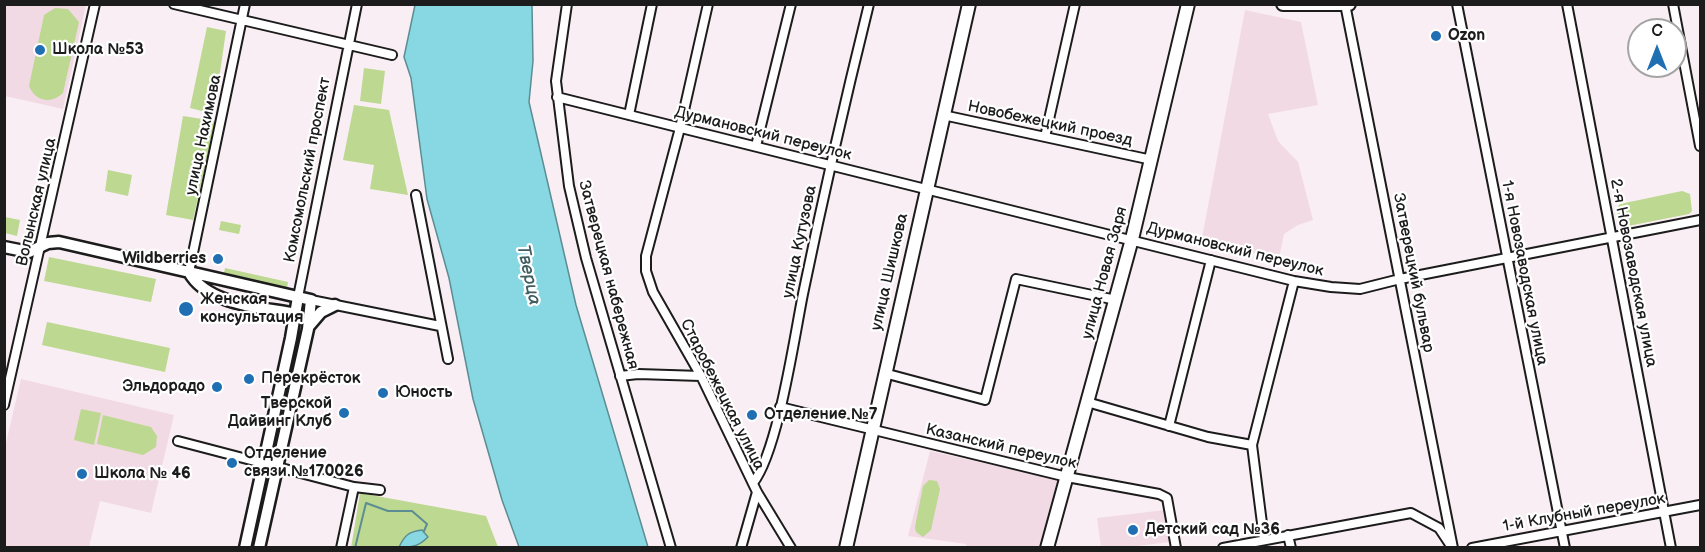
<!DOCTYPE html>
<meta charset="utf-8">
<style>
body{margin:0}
#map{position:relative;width:1705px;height:552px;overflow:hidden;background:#f9eef3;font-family:"Balsamiq Sans",sans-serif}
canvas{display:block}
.frame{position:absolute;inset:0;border:6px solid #1c1c1c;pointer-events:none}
.north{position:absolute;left:1627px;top:18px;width:60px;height:60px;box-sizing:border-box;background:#fff;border:2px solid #a4a4a4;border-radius:50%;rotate:0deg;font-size:16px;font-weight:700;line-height:24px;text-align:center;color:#1c1c1c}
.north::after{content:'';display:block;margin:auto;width:21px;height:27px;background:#1f6fb2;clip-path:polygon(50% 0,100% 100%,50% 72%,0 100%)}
</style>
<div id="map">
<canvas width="1705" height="552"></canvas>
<div class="frame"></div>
<div class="north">С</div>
</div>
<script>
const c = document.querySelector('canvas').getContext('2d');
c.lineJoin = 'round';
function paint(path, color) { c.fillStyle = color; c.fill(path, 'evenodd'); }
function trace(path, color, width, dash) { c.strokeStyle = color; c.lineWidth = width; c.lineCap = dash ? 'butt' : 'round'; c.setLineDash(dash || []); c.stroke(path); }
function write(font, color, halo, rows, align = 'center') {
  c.font = font + ' "Balsamiq Sans",sans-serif'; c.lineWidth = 4.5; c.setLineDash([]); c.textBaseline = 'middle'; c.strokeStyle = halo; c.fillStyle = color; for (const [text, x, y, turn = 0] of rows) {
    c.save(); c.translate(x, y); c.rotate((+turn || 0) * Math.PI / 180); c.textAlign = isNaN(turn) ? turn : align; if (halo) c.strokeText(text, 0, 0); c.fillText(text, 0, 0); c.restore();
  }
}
paint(new Path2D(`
 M5 5H86L63 109 5 96Z
 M1245 10 1301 22 1318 105 1268 114 1278 141 1298 162 1313 220 1298 225 1284 234 1279 258 1201 243Z
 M21 379 174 415 151 513 100 501 89 547 5 548V447Z
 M930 451 1060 480 1040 547H966V544L908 536Z
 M1165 510 1169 542 1130 547H1101L1097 518Z`), '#f2dae5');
paint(new Path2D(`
 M55 8 68 9 79 22 63 93C51 105 35 101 29 86L44 15Z
 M207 27 226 31 214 114 190 108Z
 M364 68 385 71 381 104 360 101Z
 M354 105 389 110 408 195 370 189 374 165 343 160Z
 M183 116 215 121 193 220 166 215Z
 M108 170 132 175 128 196 105 191Z
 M1682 191 1690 194 1692 211 1689 214 1628 226 1619 222 1617 208 1620 204Z
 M5 217 20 220 17 236 5 233Z
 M221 221 241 225 239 234 219 230Z
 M49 257 156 279 151 302 44 281Z
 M225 268 288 282 287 288 224 273Z
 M47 322 170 348 165 372 42 345Z
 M297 340 300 341 274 455 271 454Z
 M81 409 101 413 94 445 74 440Z
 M103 415 151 427 157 436 156 447 143 455 97 444Z
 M267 472H271L254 547 250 548Z
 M929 480 937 481 940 489 931 530 923 537 916 532 915 527 923 486Z
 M360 493 486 516 498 547 351 548Z`), '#bdd890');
const water = new Path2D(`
 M415 5H532L533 61 529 102 576 305 648 547H519L502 500 473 399 449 278 427 199 411 78 404 57Z
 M422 530 428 537C419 546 412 548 399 547 405 535 408 532 422 530Z`);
paint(water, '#87d8e2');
trace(water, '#5c8d93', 1.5);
trace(new Path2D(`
 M355 548 366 503 388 511H412L427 524 424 531`), '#5c8d93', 2);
const street = new Path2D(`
 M174 4 392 55
 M567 4 556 81 569 186 586 258 671 548
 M708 4 680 128 646 256V271L653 292 701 376 757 492 791 548
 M1345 4 1453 548
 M1457 4 1565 548
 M1567 4 1671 548
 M1673 4 1700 146
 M557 97 1294 281 1331 287 1360 289 1400 279 1700 220
 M629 115 652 4
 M943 115 1152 160
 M1045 137 1075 4
 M756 146 791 4
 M416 195 448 359
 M189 272 245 4
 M298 297 357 4
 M311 300 440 326
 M884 373 985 400 1016 279 1116 300
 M620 376 638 374 701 376
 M1087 402 1208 437 1252 445
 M4 405 95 4
 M780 407 1067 477 1159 494 1167 498 1176 548
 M1169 426 1211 260
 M178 441 354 487 380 490
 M753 483C778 451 794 339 803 294 823 197 845 101 869 4
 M1288 535 1291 548
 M1264 539 1252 445 1294 281
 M341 548 354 487
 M741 548 757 492
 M1223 548 1411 513 1439 528 1451 546
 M1472 548 1700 505`);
const secondary = new Path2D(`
 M4 247 29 252 48 243 59 242 311 300 308 329 259 548
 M189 272C207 305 261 307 296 314
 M309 326 321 312 335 305
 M245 548 291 338 298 297`);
const primary = new Path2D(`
 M1283 4H1349
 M846 548 969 4
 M1047 548 1132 239 1188 4`);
trace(street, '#1c1c1c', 12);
trace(secondary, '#1c1c1c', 15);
trace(primary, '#1c1c1c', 16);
trace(street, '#fff', 8);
trace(secondary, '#fff', 10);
trace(primary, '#fff', 12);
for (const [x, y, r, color] of [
 [1436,36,6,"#1f6fb2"],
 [40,50,6,"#1f6fb2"],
 [218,259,6,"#1f6fb2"],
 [186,309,8,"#1f6fb2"],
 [249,379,6,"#1f6fb2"],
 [217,387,6,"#1f6fb2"],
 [383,393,6,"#1f6fb2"],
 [344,413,6,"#1f6fb2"],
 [752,415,6,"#1f6fb2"],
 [232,463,6,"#1f6fb2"],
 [82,474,6,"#1f6fb2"],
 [1133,530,6,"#1f6fb2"]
]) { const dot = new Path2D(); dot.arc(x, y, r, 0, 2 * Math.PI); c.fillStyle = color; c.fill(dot); trace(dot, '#fff', 2); }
write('bold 16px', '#1c1c1c', '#fff', [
 ["Ozon",1448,36],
 ["Школа №53",52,50],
 ["Wildberries",206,259,"right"],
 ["Женская",200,300],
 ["консультация",200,318],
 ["Перекрёсток",261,379],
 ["Эльдорадо",205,387,"right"],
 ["Юность",395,393],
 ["Тверской",332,404,"right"],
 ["Дайвинг Клуб",332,422,"right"],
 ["Отделение №7",764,415],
 ["Отделение",244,454],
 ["связи №170026",244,472],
 ["Школа № 46",94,474],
 ["Детский сад №36",1145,530]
], 'left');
write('16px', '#1c1c1c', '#fff', [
 ["Новобежецкий проезд",1050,124,12],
 ["Дурмановский переулок",763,134,14],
 ["улица Нахимова",204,135,-78],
 ["Комсомольский проспект",308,170,-79],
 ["Волынская улица",37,202,-77],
 ["улица Кутузова",800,242,-78],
 ["Дурмановский переулок",1235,250,14],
 ["улица Шишкова",890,272,-77],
 ["улица Новая Заря",1105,273,-75],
 ["Затверецкий бульвар",1413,273,79],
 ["1-я Новозаводская улица",1524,273,79],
 ["2-я Новозаводская улица",1633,273,79],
 ["Затверецкая набережная",608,275,75],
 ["Старобежецкая улица",722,395,63],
 ["Казанский переулок",1001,447,13],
 ["1-й Клубный переулок",1584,513,-10]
]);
write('italic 18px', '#415e61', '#fff', [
 ["Тверца",528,275,78]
]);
</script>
